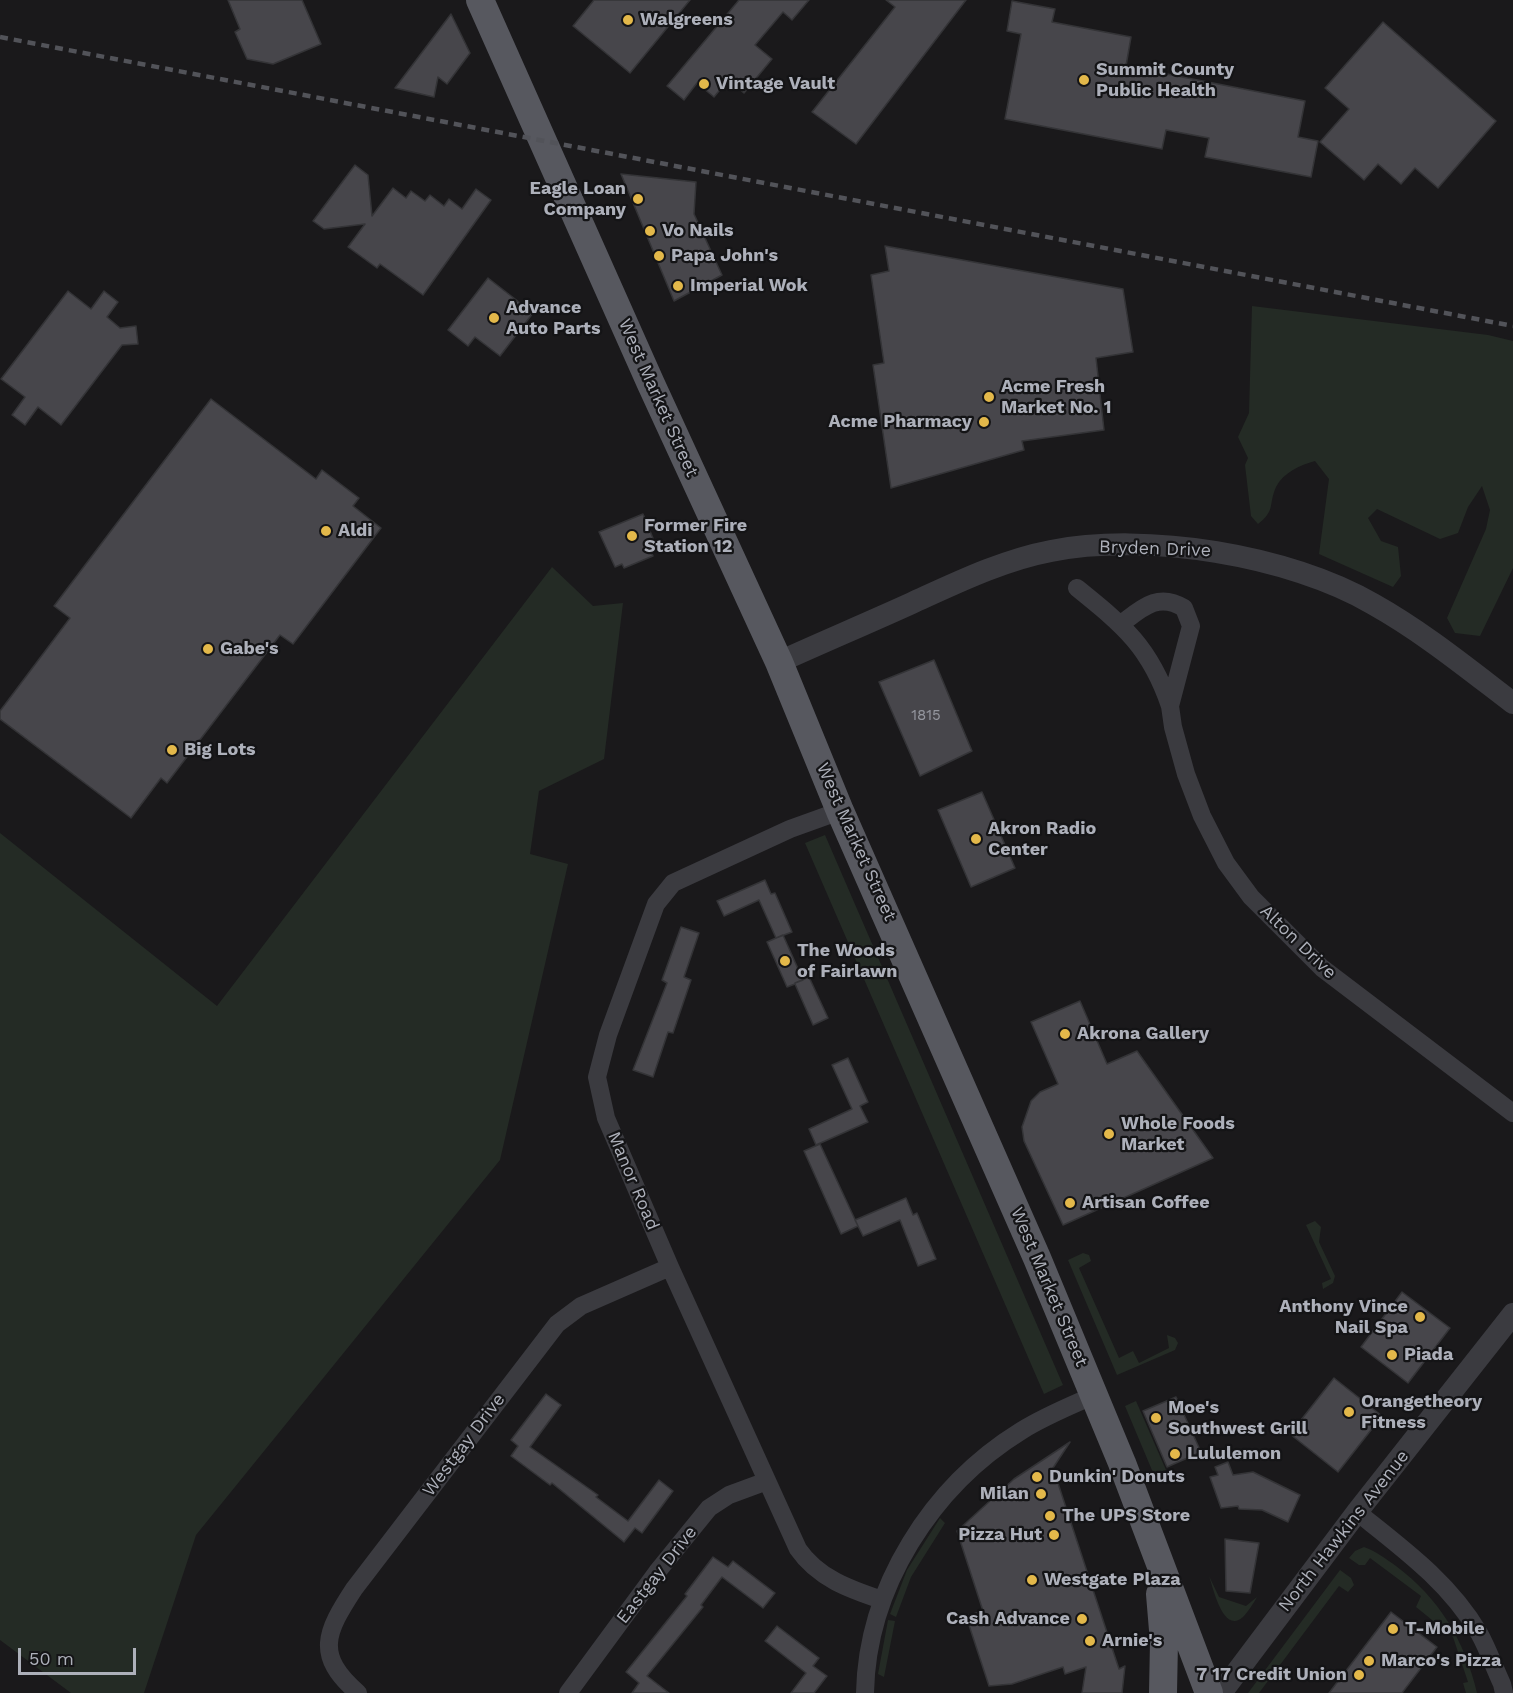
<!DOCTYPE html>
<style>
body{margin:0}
#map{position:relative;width:1513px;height:1693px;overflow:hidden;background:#1a191b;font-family:"Work Sans",sans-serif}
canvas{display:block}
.scale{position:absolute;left:18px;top:1648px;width:118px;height:27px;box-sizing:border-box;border:3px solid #adb0ba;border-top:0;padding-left:8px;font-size:18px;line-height:21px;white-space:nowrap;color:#adb0ba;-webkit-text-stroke:4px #141416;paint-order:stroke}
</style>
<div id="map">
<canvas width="1513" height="1693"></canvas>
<div class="scale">50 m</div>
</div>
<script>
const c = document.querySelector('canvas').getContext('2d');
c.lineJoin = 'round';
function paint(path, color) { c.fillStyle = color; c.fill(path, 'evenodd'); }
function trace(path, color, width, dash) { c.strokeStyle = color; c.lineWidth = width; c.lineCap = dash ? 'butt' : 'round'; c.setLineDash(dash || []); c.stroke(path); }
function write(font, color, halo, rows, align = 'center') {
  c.font = font + ' "Work Sans",sans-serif'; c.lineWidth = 4.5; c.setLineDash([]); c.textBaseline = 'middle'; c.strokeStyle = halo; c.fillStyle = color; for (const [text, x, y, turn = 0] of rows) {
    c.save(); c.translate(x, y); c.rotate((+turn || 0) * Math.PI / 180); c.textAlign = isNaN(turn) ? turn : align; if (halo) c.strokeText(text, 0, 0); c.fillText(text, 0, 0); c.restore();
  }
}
paint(new Path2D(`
 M1252 306 1488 335 1513 341V568L1480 636 1455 633 1447 618 1486 529 1490 510 1482 486 1468 507 1458 533 1440 539 1377 509 1368 518 1381 541 1398 547 1401 576 1393 587 1319 554 1329 479 1315 461C1300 465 1283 473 1276 487 1268 505 1276 510 1258 524L1251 516 1245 465 1248 458 1238 437 1249 413Z
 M552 567 593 606 623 603 604 759 539 791 530 854 568 864 500 1160 196 1535 144 1693H71L0 1640V833L217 1006Z
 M825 835 1063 1385 1044 1394 805 843Z
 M1315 1221 1321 1227 1319 1242 1335 1276 1333 1283 1323 1289 1322 1283 1331 1279 1306 1225Z
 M1083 1253 1089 1255 1091 1261 1079 1268 1119 1358 1133 1351 1139 1363 1169 1348 1167 1335 1175 1338 1178 1343 1175 1350 1117 1375 1068 1260Z
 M1136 1401 1166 1470 1154 1475 1125 1406Z
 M940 1518 945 1523 911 1577 896 1617 890 1614 907 1570Z
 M1364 1547C1376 1551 1386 1559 1396 1566 1439 1598 1465 1641 1477 1693H1466L1463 1683 1468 1682 1453 1637 1416 1607 1421 1596 1370 1558 1365 1565H1359L1349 1558 1355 1551Z
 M1340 1570 1351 1578 1354 1585 1348 1592 1339 1586 1259 1693H1248Z
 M1209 1576 1219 1597 1246 1606 1257 1597C1253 1604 1248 1612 1243 1617 1223 1635 1213 1587 1209 1576Z
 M888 1620 895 1621 884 1677 878 1674Z`), '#242b25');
const building = new Path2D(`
 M228 0H302L321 44 273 64 247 59 235 32 240 29Z
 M594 0H690L630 73 573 26Z
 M739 0H809L792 20 783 12 755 45 772 59 744 93 728 80 714 97 697 83 684 100 667 86Z
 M886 0H966L856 144 812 112 895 7Z
 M1012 1 1055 9 1052 22 1131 37 1126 66 1305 101 1298 137 1318 141 1311 177 1205 157 1209 138 1166 130 1162 149 1005 119 1021 34 1007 31Z
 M451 14 470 53 447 84 438 77 434 97 395 88Z
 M1383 22 1496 121 1438 188 1415 168 1401 184 1378 164 1364 180 1320 142 1349 109 1325 88Z
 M355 165 368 175 372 216 393 188 406 198 411 191 425 201 430 195 444 206 449 199 462 209 476 189 491 200 423 295 380 264 377 268 348 247 365 224 324 229 313 221Z
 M621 174 696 182 694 214 722 275 674 301Z
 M885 246 1123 289 1133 352 1096 358 1104 430 1022 441 1024 450 891 488 873 365 884 363 871 275 889 271Z
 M488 278 533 313 500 356 475 337 468 346 448 330Z
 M68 291 91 309 104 291 118 302 107 317 120 328 136 326 138 344 122 345 61 425 38 407 25 425 12 415 25 397 1 379Z
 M211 399 316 479 322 470 359 498 353 506 381 528 293 644 280 635 167 783 161 778 131 818 0 719V711L70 618 54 606Z
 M643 514 657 548 651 551 653 556 624 568 622 564 615 567 599 532Z
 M934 660 972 751 920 776 879 682Z
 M982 792 1015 868 971 887 938 810Z
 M765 880 771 894 775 893 792 932 776 938 759 900 724 916 717 901Z
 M681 927 699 933 684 977 691 980 673 1033 668 1032 653 1077 633 1070 667 983 662 980Z
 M783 935 803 980 795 983 809 977 828 1018 813 1025 795 984 787 987 767 942Z
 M1080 1001 1107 1064 1137 1051 1213 1158 1063 1225 1024 1141 1022 1127 1031 1101 1040 1092 1058 1084 1031 1022Z
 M848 1058 868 1102 860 1106 868 1122 816 1145 809 1129 852 1109 832 1065Z
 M820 1144 858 1226 841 1234 804 1151Z
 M906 1198 913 1215 917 1213 936 1259 918 1266 900 1220 863 1236 855 1220Z
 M1402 1292 1450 1328 1408 1383 1361 1347Z
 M1334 1378 1382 1416 1338 1472 1290 1434Z
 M546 1394 561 1405 530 1447 598 1495 596 1497 628 1521 659 1480 673 1491 642 1533 635 1528 624 1542 552 1483 550 1485 511 1456 518 1446 511 1440Z
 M1176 1397 1201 1452 1167 1467 1143 1411Z
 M1070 1442 1053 1468 1119 1669 1125 1666 1122 1693H1082L1086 1667 1065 1674 1063 1667 1012 1684 989 1686 966 1616 983 1611 957 1531 1014 1479Z
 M1228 1462 1233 1475 1253 1472 1300 1495 1288 1522 1262 1510 1239 1509 1238 1506 1221 1508 1210 1477 1218 1475 1215 1467Z
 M1225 1539 1259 1543 1250 1593 1226 1591Z
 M713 1557 728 1567 733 1561 775 1593 763 1608 722 1577 701 1605 703 1607 647 1676 669 1693H632L639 1683 626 1672 687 1596 685 1594Z
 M1391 1612 1437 1647 1402 1693H1329Z
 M777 1626 819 1658 813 1666 827 1676 814 1693H791L806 1673 765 1641Z`);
paint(building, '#47464b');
trace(building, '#343437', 1.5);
trace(new Path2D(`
 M1077 588C1124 626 1150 647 1170 706
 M1121 624C1142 608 1158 592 1184 608L1191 626 1170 706 1173 727 1186 774 1202 816 1226 863 1251 897 1322 968 1513 1113
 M840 811 790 829 673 883 656 904 608 1035 597 1077 606 1118 670 1267 798 1549C818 1578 849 1589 882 1600
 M1357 1512C1402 1548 1449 1582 1479 1633 1488 1649 1494 1667 1502 1684L1504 1693
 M358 1693C314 1655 326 1632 354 1589L557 1324 581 1306 670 1267
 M568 1693 657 1572 709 1508 729 1495 767 1481
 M865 1693C867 1587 932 1486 1021 1431 1045 1416 1070 1406 1095 1395`), '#3b3b40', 18);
trace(new Path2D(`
 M779 662C823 642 868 623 912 603 956 583 1003 560 1051 551 1146 532 1289 555 1373 604 1423 632 1467 668 1513 703
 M1221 1693 1357 1512 1513 1314`), '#3b3b40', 22);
trace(new Path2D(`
 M480 0 651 384 779 662 840 811 1037 1258 1122 1463 1209 1693
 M1160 1594 1164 1642 1163 1693`), '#57585f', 28);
trace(new Path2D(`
 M0 37 1513 326`), '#525359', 4.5, [8, 6]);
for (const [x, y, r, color] of [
 [628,20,6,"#e3b84a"],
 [1084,80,6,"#e3b84a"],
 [704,84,6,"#e3b84a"],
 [638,199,6,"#e3b84a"],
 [650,231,6,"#e3b84a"],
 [659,256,6,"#e3b84a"],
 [678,286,6,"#e3b84a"],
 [494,318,6,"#e3b84a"],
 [989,397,6,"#e3b84a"],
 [984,422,6,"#e3b84a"],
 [326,531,6,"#e3b84a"],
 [632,536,6,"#e3b84a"],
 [208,649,6,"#e3b84a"],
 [172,750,6,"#e3b84a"],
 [976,839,6,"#e3b84a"],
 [785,961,6,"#e3b84a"],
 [1065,1034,6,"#e3b84a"],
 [1109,1134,6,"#e3b84a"],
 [1070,1203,6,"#e3b84a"],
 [1420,1317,6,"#e3b84a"],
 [1392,1355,6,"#e3b84a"],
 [1349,1412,6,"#e3b84a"],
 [1156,1418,6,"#e3b84a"],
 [1175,1454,6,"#e3b84a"],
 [1037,1477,6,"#e3b84a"],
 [1041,1494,6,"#e3b84a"],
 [1050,1516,6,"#e3b84a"],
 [1054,1535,6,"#e3b84a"],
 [1032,1580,6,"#e3b84a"],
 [1082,1619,6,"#e3b84a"],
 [1393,1629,6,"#e3b84a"],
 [1090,1641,6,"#e3b84a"],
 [1369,1661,6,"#e3b84a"],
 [1359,1675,6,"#e3b84a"]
]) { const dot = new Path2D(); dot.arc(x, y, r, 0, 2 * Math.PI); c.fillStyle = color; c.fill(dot); trace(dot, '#141416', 2); }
write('15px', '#94969e', null, [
 ["1815",926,716]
]);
write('bold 18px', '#adb0ba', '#141416', [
 ["Walgreens",640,20],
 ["Summit County",1096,70],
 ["Public Health",1096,91],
 ["Vintage Vault",716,84],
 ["Eagle Loan",626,189,"right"],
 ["Company",626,210,"right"],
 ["Vo Nails",662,231],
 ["Papa John's",671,256],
 ["Imperial Wok",690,286],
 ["Advance",506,308],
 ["Auto Parts",506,329],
 ["Acme Fresh",1001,387],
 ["Market No. 1",1001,408],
 ["Acme Pharmacy",972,422,"right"],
 ["Former Fire",644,526],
 ["Station 12",644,547],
 ["Aldi",338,531],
 ["Gabe's",220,649],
 ["Big Lots",184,750],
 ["Akron Radio",988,829],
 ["Center",988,850],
 ["The Woods",797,951],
 ["of Fairlawn",797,972],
 ["Akrona Gallery",1077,1034],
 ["Whole Foods",1121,1124],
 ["Market",1121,1145],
 ["Artisan Coffee",1082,1203],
 ["Anthony Vince",1408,1307,"right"],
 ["Nail Spa",1408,1328,"right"],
 ["Piada",1404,1355],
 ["Orangetheory",1361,1402],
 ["Fitness",1361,1423],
 ["Moe's",1168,1408],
 ["Southwest Grill",1168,1429],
 ["Lululemon",1187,1454],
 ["Dunkin' Donuts",1049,1477],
 ["Milan",1029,1494,"right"],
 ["The UPS Store",1062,1516],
 ["Pizza Hut",1042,1535,"right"],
 ["Westgate Plaza",1044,1580],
 ["Cash Advance",1070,1619,"right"],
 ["T-Mobile",1405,1629],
 ["Arnie's",1102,1641],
 ["Marco's Pizza",1381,1661],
 ["7 17 Credit Union",1347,1675,"right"]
], 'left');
write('18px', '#adb0ba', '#141416', [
 ["West Market Street",658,398,66],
 ["Bryden Drive",1155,549,2],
 ["West Market Street",856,842,66],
 ["Alton Drive",1298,942,44],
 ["Manor Road",633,1181,67],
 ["West Market Street",1049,1287,67],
 ["Westgay Drive",464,1445,-53],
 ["North Hawkins Avenue",1344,1531,-52],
 ["Eastgay Drive",657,1575,-52]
]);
</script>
